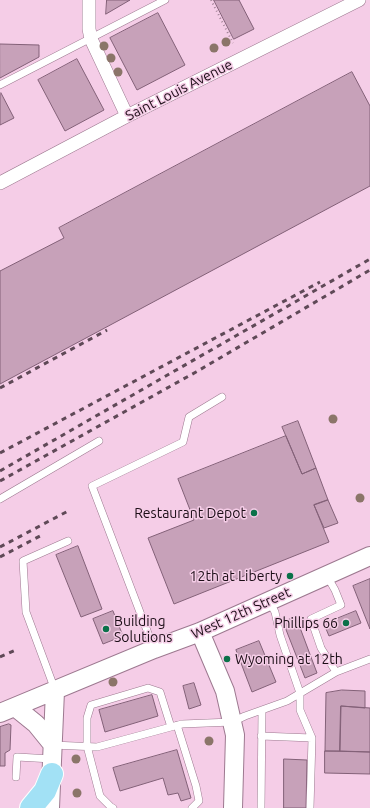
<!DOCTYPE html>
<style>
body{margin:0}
canvas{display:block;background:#f5cde7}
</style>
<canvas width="370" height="808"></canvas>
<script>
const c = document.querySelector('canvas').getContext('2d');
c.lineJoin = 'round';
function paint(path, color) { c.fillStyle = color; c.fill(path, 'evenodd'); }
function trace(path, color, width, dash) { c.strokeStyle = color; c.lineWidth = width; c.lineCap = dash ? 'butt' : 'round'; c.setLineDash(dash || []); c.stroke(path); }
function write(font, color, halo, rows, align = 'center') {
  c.font = font + ' Ubuntu,sans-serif'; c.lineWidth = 3; c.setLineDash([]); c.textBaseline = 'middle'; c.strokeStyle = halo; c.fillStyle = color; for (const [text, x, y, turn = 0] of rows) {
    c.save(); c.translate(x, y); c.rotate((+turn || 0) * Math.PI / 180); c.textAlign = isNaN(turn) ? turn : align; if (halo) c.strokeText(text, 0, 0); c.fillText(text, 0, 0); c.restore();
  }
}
const building = new Path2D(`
 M107 0H130L106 14Z
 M214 0H239L254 29 234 39Z
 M158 13 185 65 137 90 110 38Z
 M0 44 39 45V57L0 78Z
 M77 59 104 110 65 131 38 80Z
 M352 72 370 106V186L0 384V271L64 238 59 228Z
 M1 93 14 118 0 125V94Z
 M298 421 316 468 302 474 282 427Z
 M286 436 302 474 316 468 328 500 314 505 329 542 174 604 148 538 194 520 178 479Z
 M328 500 338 523 324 528 314 505Z
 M78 546 102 609 81 617 56 555Z
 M370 579V629L353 586Z
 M113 611 123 636 103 644 93 619Z
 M356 611 361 623 329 636 324 624Z
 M296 617 317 673 305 678 283 622Z
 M259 641 276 682 252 692 236 650Z
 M194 683 201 705 189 709 183 686Z
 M342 690 365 691V708L341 706 340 751H325L326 693Z
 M152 695 158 716 105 732 99 710Z
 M341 706 370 708V752L340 751Z
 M9 724 11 725 10 750 5 753V766H0V727Z
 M177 750 191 798 181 801 178 793 168 795 163 778 120 791 113 768Z
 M325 751 370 752V774L325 773Z
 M284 759 307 760 306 808H284Z`);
paint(building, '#c7a1b9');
trace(building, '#836178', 1);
const lane = new Path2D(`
 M0 85 165 0
 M0 499 99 441
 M327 576 335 590 341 605 311 619 321 648 336 672
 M269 601 275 612 280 635 300 693V710L312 738 310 808
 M154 649 92 486 183 442 189 417 222 397
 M55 690 26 612 23 561 68 541
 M177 725 196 786 199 801 192 808
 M261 736 312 738
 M53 745 97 747 182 724 232 722 245 716 287 701 336 672 370 659
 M16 777 17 757 52 759
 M113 808 111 807 100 796 87 746V718L91 705 148 688 160 692 171 727
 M261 808 262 710`);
const street = new Path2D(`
 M89 0V29L91 39 127 116
 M0 183 127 116 359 0`);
const secondary = new Path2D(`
 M200 632 225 691 235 735 233 808
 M15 707 36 724 53 745
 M0 713 154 649 200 632 370 556
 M50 808 55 691`);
const highway = new Path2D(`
 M31 808 45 791 52 774`);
trace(lane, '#9d7990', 8);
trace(street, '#9d7990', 14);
trace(secondary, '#9d7990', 20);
trace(highway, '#fff', 24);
trace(new Path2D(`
 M211 0 233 43`), '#a18396', 2, [1, 3]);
trace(lane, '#fff', 7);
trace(street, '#fff', 13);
trace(secondary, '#fff', 18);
trace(highway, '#a2e1f5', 22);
trace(new Path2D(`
 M0 388 107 330
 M0 453 320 282
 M0 471 370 259
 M0 481 196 372 370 270
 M0 547 70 510
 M0 557 40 536
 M0 657 16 650`), '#5f4957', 3, [5, 5]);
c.fillStyle = '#8b7569';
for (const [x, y] of [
 [226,42],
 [104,46],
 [214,48],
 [111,58],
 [118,72],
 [333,419],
 [360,498],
 [113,682],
 [209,741],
 [76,759],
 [77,793]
]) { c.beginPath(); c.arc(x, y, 4.5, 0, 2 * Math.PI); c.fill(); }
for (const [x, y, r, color] of [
 [254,513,4,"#0a7149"],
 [290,576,4,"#0a7149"],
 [346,623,4,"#0a7149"],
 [106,629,4,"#0a7149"],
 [227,659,4,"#0a7149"]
]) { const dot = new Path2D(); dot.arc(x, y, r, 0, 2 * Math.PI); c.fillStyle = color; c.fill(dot); trace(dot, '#f5cde7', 1.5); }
write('14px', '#1b0d16', '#f5cde7', [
 ["Saint Louis Avenue",179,90,-27],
 ["West 12th Street",241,613,-24]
]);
write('14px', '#1b0d16', '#f5cde7', [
 ["Restaurant Depot",246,513],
 ["12th at Liberty",282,576],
 ["Building",114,621,"left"],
 ["Solutions",114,637,"left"],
 ["Phillips 66",338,623],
 ["Wyoming at 12th",235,659,"left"]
], 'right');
</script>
